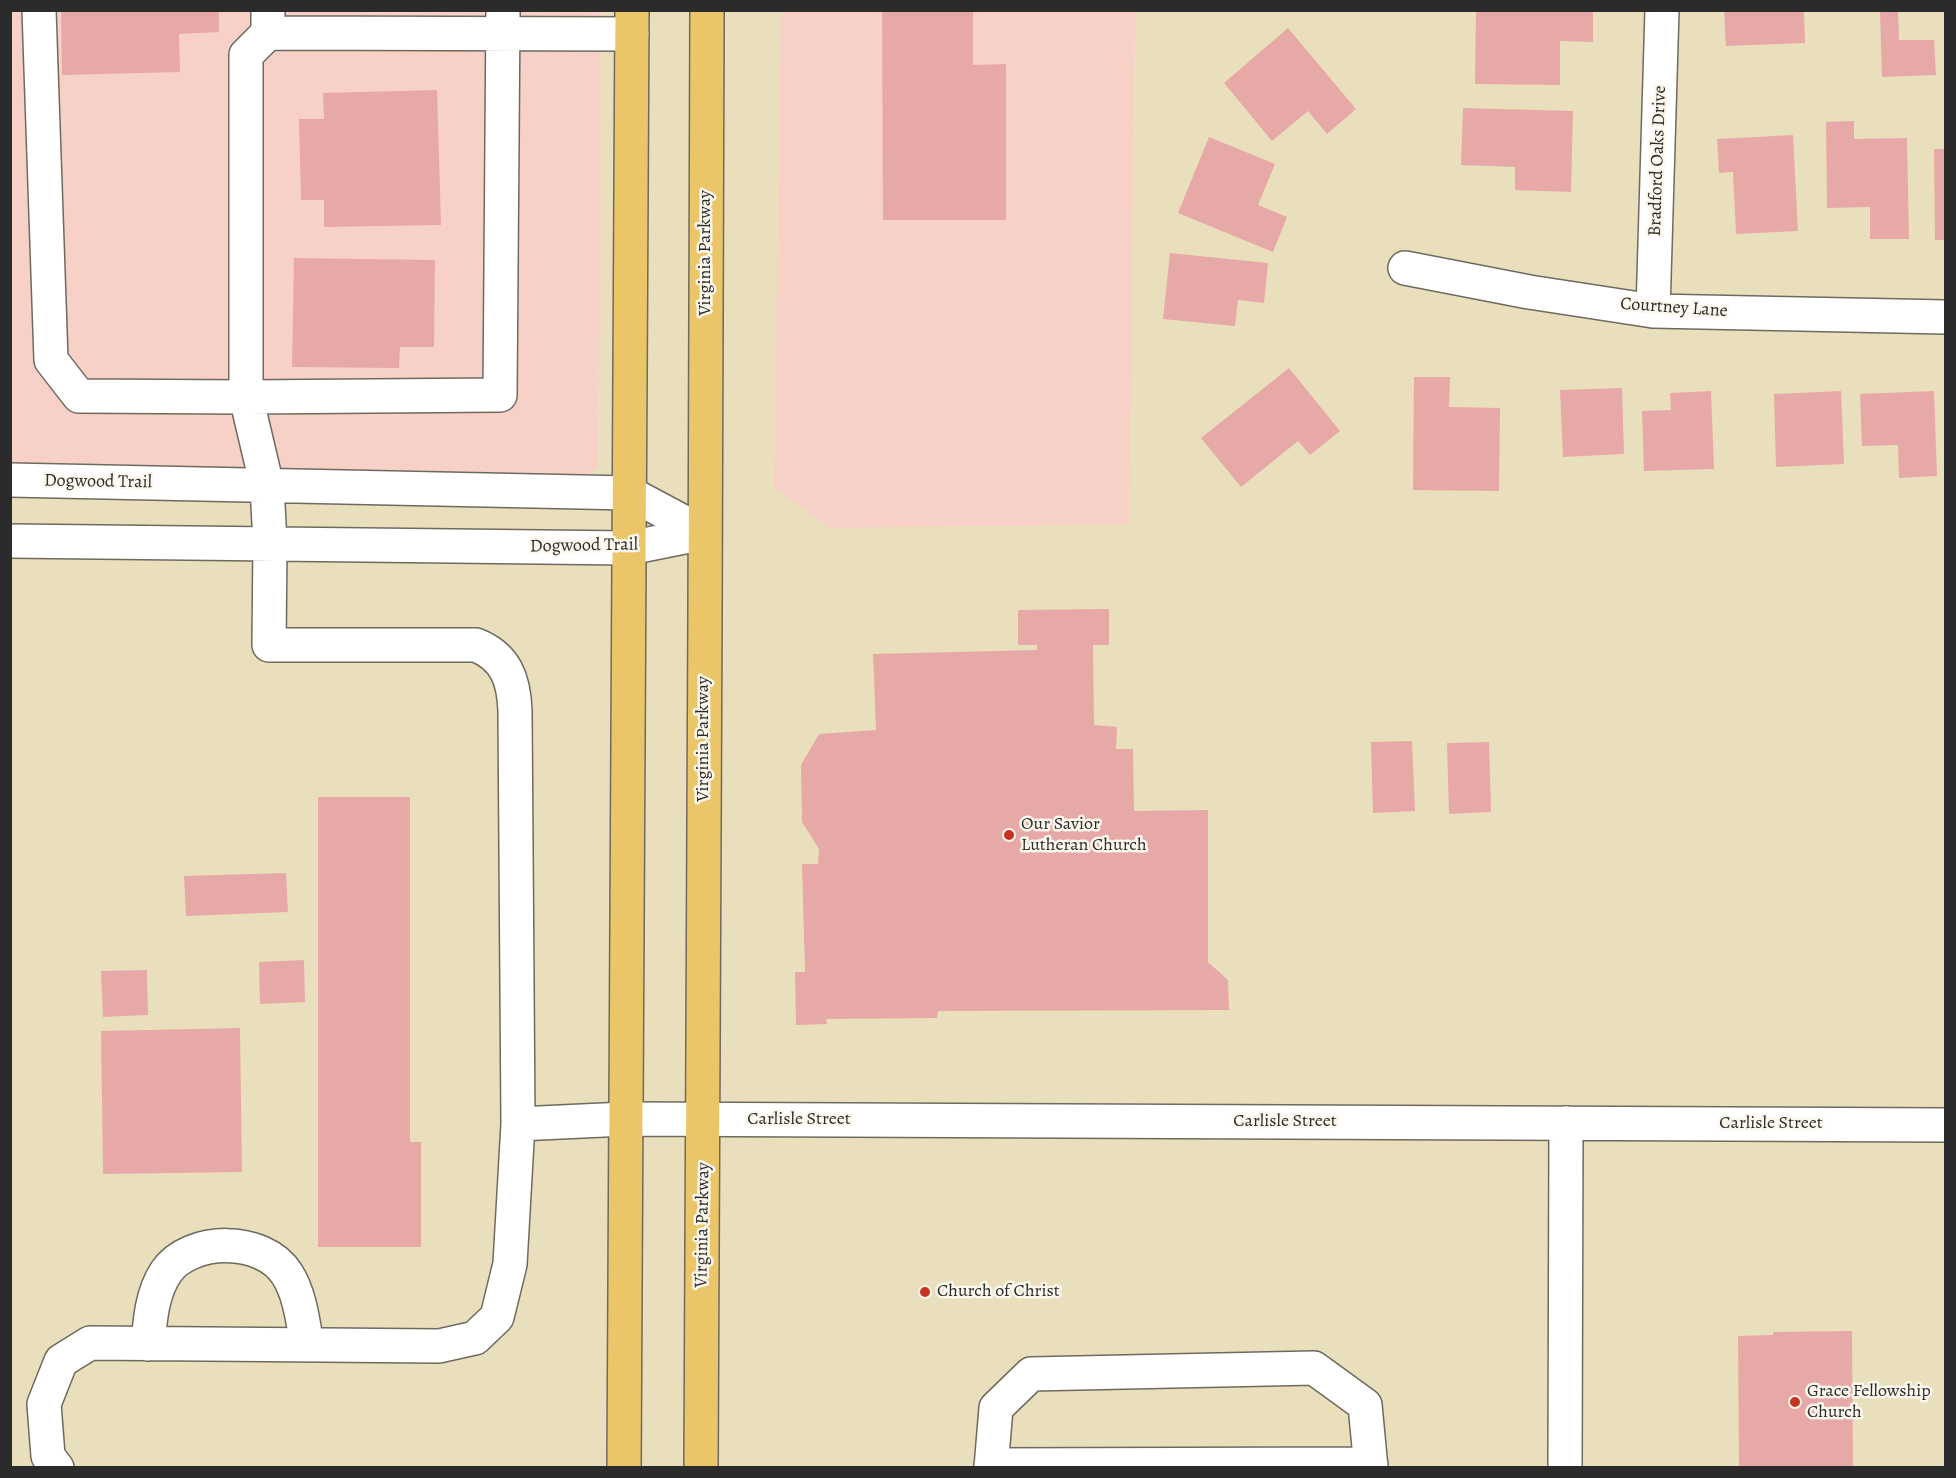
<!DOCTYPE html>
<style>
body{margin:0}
#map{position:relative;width:1956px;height:1478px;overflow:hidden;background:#eadfbc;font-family:Alegreya,serif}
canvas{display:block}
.frame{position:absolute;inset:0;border:12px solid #2b2b2b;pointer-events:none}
</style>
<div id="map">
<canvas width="1956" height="1478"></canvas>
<div class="frame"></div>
</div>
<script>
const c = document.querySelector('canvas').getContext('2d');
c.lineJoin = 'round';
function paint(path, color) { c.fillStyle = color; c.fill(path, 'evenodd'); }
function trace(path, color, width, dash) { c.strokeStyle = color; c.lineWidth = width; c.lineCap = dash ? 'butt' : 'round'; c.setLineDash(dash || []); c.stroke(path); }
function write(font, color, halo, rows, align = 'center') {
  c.font = font + ' Alegreya,serif'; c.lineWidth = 5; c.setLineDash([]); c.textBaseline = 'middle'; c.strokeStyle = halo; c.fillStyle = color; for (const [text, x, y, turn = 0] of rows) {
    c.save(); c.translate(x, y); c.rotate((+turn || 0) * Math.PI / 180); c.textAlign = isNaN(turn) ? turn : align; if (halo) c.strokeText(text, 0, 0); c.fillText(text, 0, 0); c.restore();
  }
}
paint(new Path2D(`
 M11 11H601L598 467 583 478 11 467Z
 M781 11H1135L1129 524 830 528 774 488Z`), '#f7d1c7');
paint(new Path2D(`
 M61 10H219V32L179 34 180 72 62 75Z
 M882 10H973V65L1006 64V220H883Z
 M1476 10H1593V42L1560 41V85L1475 84Z
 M1724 10H1804L1805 43 1726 46Z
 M1880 10H1898L1899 40H1934L1936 75 1882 77Z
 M1288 28 1356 109 1327 134 1308 111 1272 141 1224 83Z
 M437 90 441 225 324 227V200H301L299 119H324L323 93Z
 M1463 108 1573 111 1571 192 1515 190V167L1461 165Z
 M1854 121V139L1907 138 1909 239H1870V207L1827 208 1826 122Z
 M1793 135 1798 231 1736 234 1733 172 1719 173 1717 139Z
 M1209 137 1275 164 1258 205 1287 217 1273 252 1178 213Z
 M1934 149H1946V240H1935Z
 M1170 253 1268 263 1264 303 1238 300 1235 326 1163 319Z
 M294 258 435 260 434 347H400L399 368 292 367Z
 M1289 368 1340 431 1310 455 1298 441 1241 487 1201 438Z
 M1414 377H1450L1449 407 1500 408 1499 491 1413 490Z
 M1622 388 1624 454 1563 457 1560 390Z
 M1711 391 1714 469 1644 471 1642 411 1671 410 1670 393Z
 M1841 391 1844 464 1776 467 1774 394Z
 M1934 391 1937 476 1899 478 1898 445 1862 446 1860 394Z
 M1109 609V645H1093L1094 725 1117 727 1116 749H1133L1134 811 1208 810V962L1228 980 1229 1010 938 1011 937 1018 826 1019 827 1024 796 1025 795 972H805L802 864H818L819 849 802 822 801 765 819 734 876 730 873 654 1037 650V645H1018V610Z
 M1412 741 1415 811 1373 813 1371 742Z
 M1489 742 1491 812 1449 814 1447 743Z
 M318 797H410V1142H421V1247H318Z
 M286 873 288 912 186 916 184 876Z
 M304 960 305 1002 260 1004 259 962Z
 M147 970 148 1015 103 1017 101 971Z
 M240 1028 242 1172 103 1174 101 1031Z
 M1852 1331 1853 1468H1739L1738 1336 1773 1335V1332Z`), '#e7a9a7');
const minor = new Path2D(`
 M39 10 51 360 79 396 246 397V55L268 33
 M503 10 500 395 246 397 267 486 270 543 269 645H476C506 657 514 680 515 711L518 1124 625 1119 1946 1125
 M268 12V33L632 34
 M1405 268 1529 292 1653 311 1946 317
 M1653 311 1662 10
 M10 480 629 493 704 533
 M10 541 629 548 704 533
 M148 1344C150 1320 152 1293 166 1272 190 1237 263 1236 287 1274 300 1294 303 1322 307 1345
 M991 1465 1371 1464
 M57 1468 48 1456 44 1404 61 1361 90 1343 439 1346 475 1338 497 1317 510 1264 518 1124
 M991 1468 996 1408 1031 1374 1314 1368 1365 1405 1371 1468
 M1565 1468 1566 1123`);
const major = new Path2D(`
 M624 1468 632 10
 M701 1468C706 982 704 496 707 10`);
trace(minor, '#6e6a5e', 36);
trace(major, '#6e6a5e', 36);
trace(minor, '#fff', 33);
trace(major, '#ebc669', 33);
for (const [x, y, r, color] of [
 [1009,835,6,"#c8321e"],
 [925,1292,6,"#c8321e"],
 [1795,1402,6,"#c8321e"]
]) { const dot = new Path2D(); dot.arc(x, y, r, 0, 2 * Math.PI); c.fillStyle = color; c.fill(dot); trace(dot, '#fbf7ec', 2); }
write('18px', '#2b2b2b', '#fbf7ec', [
 ["Bradford Oaks Drive",1658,161,-88],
 ["Virginia Parkway",706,253,-90],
 ["Courtney Lane",1674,308,4],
 ["Dogwood Trail",98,482,1],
 ["Dogwood Trail",584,546,-1],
 ["Virginia Parkway",704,739,-90],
 ["Carlisle Street",799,1120],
 ["Carlisle Street",1285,1122],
 ["Carlisle Street",1771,1124],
 ["Virginia Parkway",703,1225,-89]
]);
write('18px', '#2b2b2b', '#fbf7ec', [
 ["Our Savior",1021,825],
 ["Lutheran Church",1021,846],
 ["Church of Christ",937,1292],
 ["Grace Fellowship",1807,1392],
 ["Church",1807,1413]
], 'left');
</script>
